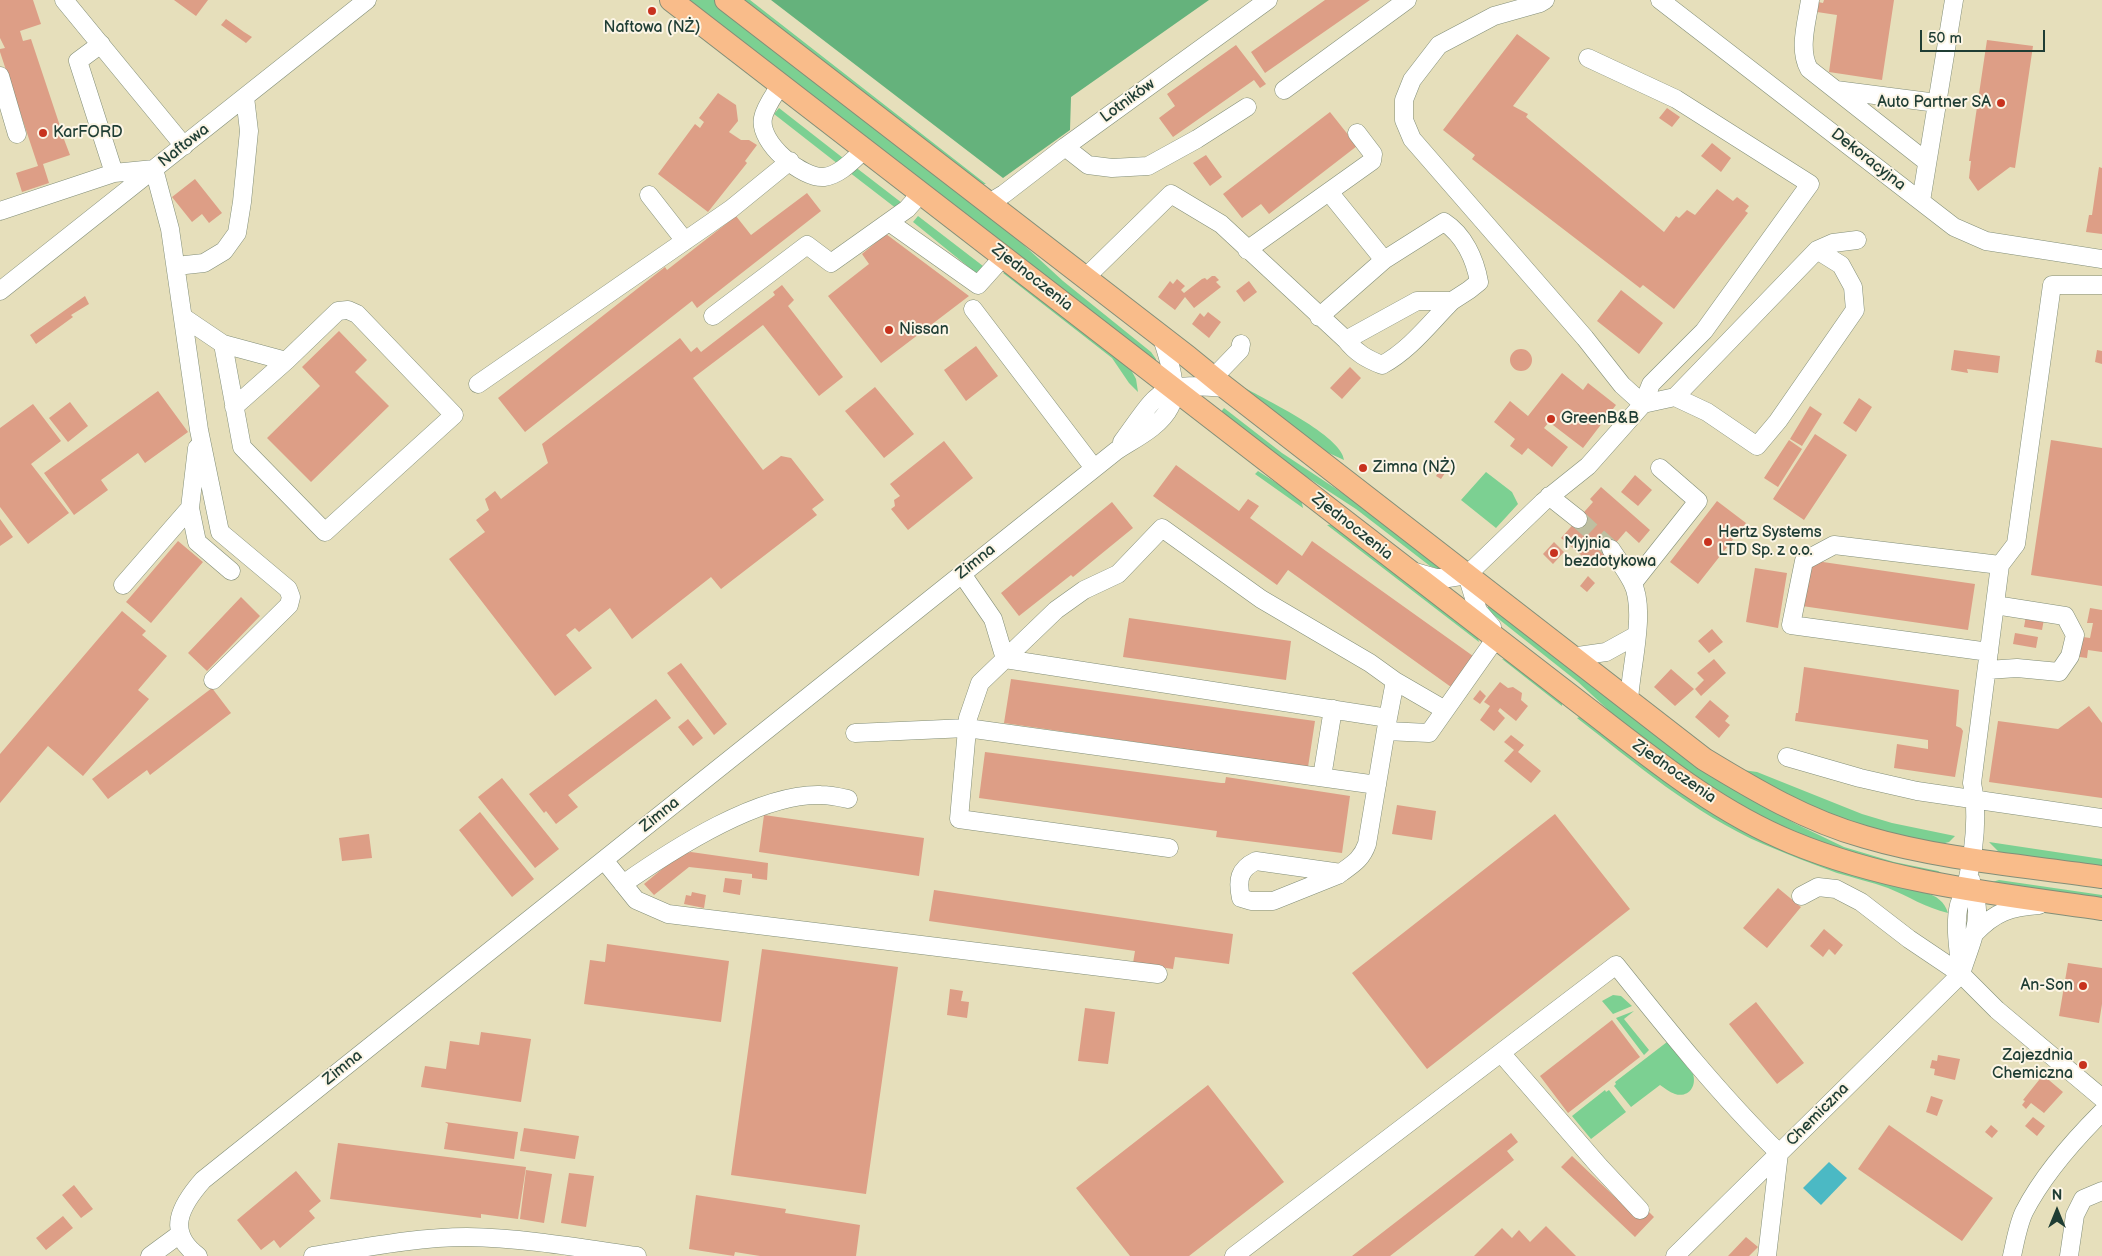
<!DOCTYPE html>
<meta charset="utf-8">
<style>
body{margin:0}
#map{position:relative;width:2102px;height:1256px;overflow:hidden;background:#e6dfbb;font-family:"Balsamiq Sans",sans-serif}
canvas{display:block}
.north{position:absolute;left:2032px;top:1186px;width:50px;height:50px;-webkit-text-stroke:4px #fcf5e5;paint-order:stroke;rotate:0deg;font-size:14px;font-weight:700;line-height:20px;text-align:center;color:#1f3d34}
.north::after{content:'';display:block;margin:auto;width:18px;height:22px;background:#1f3d34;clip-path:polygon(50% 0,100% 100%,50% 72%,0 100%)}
.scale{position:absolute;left:1920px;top:30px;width:125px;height:22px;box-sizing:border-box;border:2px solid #1f3d34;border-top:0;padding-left:6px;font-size:15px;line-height:18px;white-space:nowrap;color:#1f3d34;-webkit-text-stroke:4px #fcf5e5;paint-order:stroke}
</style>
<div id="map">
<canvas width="2102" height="1256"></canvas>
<div class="north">N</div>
<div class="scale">50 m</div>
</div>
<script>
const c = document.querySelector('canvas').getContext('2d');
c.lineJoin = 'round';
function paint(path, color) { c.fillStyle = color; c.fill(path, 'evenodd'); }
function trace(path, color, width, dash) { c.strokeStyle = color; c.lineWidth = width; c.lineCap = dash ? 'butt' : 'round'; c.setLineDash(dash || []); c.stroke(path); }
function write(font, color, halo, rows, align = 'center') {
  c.font = font + ' "Balsamiq Sans",sans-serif'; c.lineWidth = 4; c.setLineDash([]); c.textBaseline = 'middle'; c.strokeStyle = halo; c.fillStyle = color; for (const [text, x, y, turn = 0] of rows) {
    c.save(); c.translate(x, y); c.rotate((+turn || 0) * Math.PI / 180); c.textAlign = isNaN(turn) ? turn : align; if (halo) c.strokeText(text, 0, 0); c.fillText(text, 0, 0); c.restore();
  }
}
paint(new Path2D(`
 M687 0H714L729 12 1002 225 1063 281 1151 352 1156 359V362Z
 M742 0H750L986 184H979Z
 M779 108 843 158 838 164 774 114Z
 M854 166 902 203 897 209 849 172Z
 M918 216 983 266 976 273 913 222Z
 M1003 273H1008L1129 366 1136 379 1138 392 1129 383 1112 358Z
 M1239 388H1245C1266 400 1342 436 1344 460L1318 448Z
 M1224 408 1282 453 1347 496 1443 569 1440 570 1430 566 1356 509 1293 468 1220 413Z
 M1258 471 1301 499 1303 508 1255 474Z
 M1486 472 1512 492 1518 504 1496 528 1461 500Z
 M1335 524 1477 635 1479 642 1327 525Z
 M1490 605 1733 788 1796 824 1844 847 1894 862 1938 871 1947 876 1948 878 1814 842 1727 800 1631 731 1578 682 1491 613 1487 608Z
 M1502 659 1509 660 1562 701V706Z
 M1582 716 1626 750 1893 886C1912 890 1942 890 1948 913 1926 908 1908 896 1888 888 1871 882 1854 878 1837 873 1812 864 1787 854 1763 844 1694 814 1635 763 1577 718Z
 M1743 770 1757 772 1862 814 1892 823 1955 836 1949 842 1941 844 1880 832 1811 808Z
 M1989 842 2102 859V869L2001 854Z
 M1999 880 2102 895V902L1989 883Z
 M1613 995 1621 996 1632 1006 1613 1014 1602 1001Z
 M1634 1011 1624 1019 1649 1050 1644 1055 1616 1018Z
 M1667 1042 1693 1074C1697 1087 1688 1098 1675 1094 1669 1092 1665 1088 1660 1085L1631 1107 1614 1086 1616 1084 1615 1082Z
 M1605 1090 1606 1092 1609 1090 1626 1112 1591 1139 1572 1116Z`), '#7cd092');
paint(new Path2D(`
 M771 0H1209L1071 97 1070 130 1003 178Z`), '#65b27c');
paint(new Path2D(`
 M1829 1162 1847 1178 1821 1205 1803 1188Z`), '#4bb9c4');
paint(new Path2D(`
 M0 0H33L41 24 20 31 23 41 31 39 60 126 63 125 66 133 62 134 70 155 43 164 49 183 22 192 16 173 38 166 0 52V49L5 48 0 38Z
 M174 0H208L196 16Z
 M1325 0H1370L1265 73 1251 52Z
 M1824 0H1894L1882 80 1829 72 1837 15 1817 12 1818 2 1823 3Z
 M226 19 244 32 252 37 246 43 221 25Z
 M1517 34 1550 58 1513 106 1528 114 1526 117 1664 232 1676 216 1679 218 1687 210 1695 215 1717 189 1733 201 1737 197 1749 206 1745 211 1748 213 1674 309 1643 285 1640 288 1472 159 1475 155 1443 130Z
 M1987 40 2033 46 2015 168 2010 167 1978 191 1969 178 1971 161H1969Z
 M1236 45 1266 84 1260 88 1254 80 1173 137 1159 118 1175 106 1167 94Z
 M718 93 736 105 738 121 729 132 741 140H749L757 145 745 161 747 163 708 212 658 174 695 124 700 128 704 122 699 118Z
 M1667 108 1680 117 1672 127 1659 118Z
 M1330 112 1357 146 1269 214 1261 204 1242 218 1223 194Z
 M1712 143 1731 158 1721 172 1701 156Z
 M1206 155 1222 177 1210 186 1193 163Z
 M2099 167 2102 168V234L2086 232 2089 215H2092Z
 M195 179 222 213 209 223 202 214 192 222 172 197Z
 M807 193 821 211 697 308 692 301 525 432 498 398 665 267 667 270 736 216 751 235Z
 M886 234 969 296 881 363 828 296 869 264 862 254Z
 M1212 276H1215L1219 280 1216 282 1221 287 1194 308 1185 297 1175 310 1158 297 1170 281 1173 284 1177 279 1185 286 1181 290 1184 293 1202 279 1205 278 1207 280Z
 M1249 281 1257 292 1244 302 1236 291Z
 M782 285 794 300 788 306 843 377 819 396 763 325 693 378 763 470 781 456 791 458 824 500 812 509 817 515 721 589 711 577 632 639 610 608 579 632 575 628 566 635 592 668 555 696 449 559 485 532 476 520 489 510 485 499 495 491 501 499 548 463 542 444 680 338 691 352 697 347 701 352 775 295 773 292Z
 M1621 290 1663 323 1639 354 1597 321Z
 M85 296 89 304 71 315 73 317 36 344 30 335Z
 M1208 312 1221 322 1209 338 1192 324 1200 313 1204 317Z
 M339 331 367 360 355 372 389 406 311 482 267 438 320 386 302 367Z
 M976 346 998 376 966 401 944 370Z
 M1510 360a11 11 0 1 1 22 0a11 11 0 1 1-22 0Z
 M1954 350 2000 356 1998 373 1967 369 1968 373 1951 370Z
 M2097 350 2102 351V364L2095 362Z
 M1350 367 1361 378 1342 399 1330 388Z
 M1562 373 1583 390 1588 383 1616 405 1583 448 1549 422 1544 428 1568 447 1552 467 1528 448 1522 455 1510 446 1515 439 1494 422 1510 401 1528 416Z
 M875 387 914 434 884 458 845 411Z
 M158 391 188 432 145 463 138 453 101 480 108 490 74 515 44 473Z
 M1859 398 1872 407 1856 432 1843 423Z
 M70 402 88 426 68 442 49 418Z
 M33 404 61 441 31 464 69 513 28 544 0 507V428Z
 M1810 406 1822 414 1802 446 1790 439Z
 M1815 434 1847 455 1804 520 1773 499Z
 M1789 440 1802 449 1778 487 1764 478Z
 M2051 440 2102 448V586L2031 575Z
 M944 441 973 478 908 530 891 509 895 506 894 500 900 496 890 484Z
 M1360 463 1368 470 1366 473 1357 466Z
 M1176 465 1239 511 1248 499 1259 506 1250 518 1302 556 1312 541 1473 656 1451 687 1288 570 1277 585 1153 496Z
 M1440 470 1445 473 1441 479 1436 476Z
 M1635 475 1652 490 1638 506 1621 492Z
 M1601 487 1650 530 1639 543 1626 531 1595 567 1561 538 1593 502 1590 499Z
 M1717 501 1746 523 1698 584 1670 562Z
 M1112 502 1133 528 1073 577 1071 575 1019 616 1001 593Z
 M0 519 13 537 0 546Z
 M178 541 203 562 151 623 126 602Z
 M1554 542 1564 552 1553 564 1543 554Z
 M1809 560 1975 584 1968 630 1802 606Z
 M1755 568 1787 573 1778 628 1746 622Z
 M1588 576 1595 583 1587 592 1580 586Z
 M241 597 260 616 207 671 188 653Z
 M2090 608 2102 610V652L2088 650 2087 658 2066 655 2069 635 2090 638 2093 623H2087Z
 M122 611 146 631 142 635 167 656 138 690 149 699 83 776 48 746 0 803V754Z
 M2026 616 2044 619 2042 630 2024 627Z
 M1129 618 1291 641 1286 680 1123 657Z
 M1712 629 1723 642 1709 653 1698 641Z
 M2015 633 2038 637 2036 648 2013 644Z
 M1714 659 1726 673 1701 696 1695 689 1704 680 1697 673Z
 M681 663 727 724 714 735 667 673Z
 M1804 667 1959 690 1956 726 1961 728 1963 731 1955 777 1894 768 1897 744 1928 749V740L1795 721 1796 713H1798Z
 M1671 669 1694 689 1675 706 1654 687Z
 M1011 679 1315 721 1308 767 1004 723Z
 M1500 682 1508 688 1513 687 1522 693 1521 700 1528 706 1516 721 1500 708 1498 711 1505 718 1494 731 1480 720 1490 706 1484 702Z
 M212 688 231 713 150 775 147 770 108 799 92 779Z
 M1480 690 1486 696 1480 704 1473 699Z
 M656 699 671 718 568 795 578 807 556 824 546 811 544 813 529 794Z
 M1710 700 1729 716 1725 721 1730 725 1719 738 1695 717Z
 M2089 706 2102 723V798L1989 782 1998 721 2058 729Z
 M688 719 703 738 693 746 678 727Z
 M1511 735 1524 745 1518 752 1541 771 1531 783 1504 761 1514 750 1504 742Z
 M985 752 1221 783H1225L1226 777 1350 796 1342 853 1216 837 1217 831 979 798Z
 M502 778 559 849 535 868 478 797Z
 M1397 805 1436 811 1432 840 1392 834Z
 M480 812 534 879 512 897 459 830Z
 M1555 814 1630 909 1427 1069 1352 973Z
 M764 815 924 838 919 876 759 852Z
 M369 834 372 858 342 861 339 838Z
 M691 852 768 863 767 880 752 878V874L689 867 654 895 644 884 679 855Z
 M725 878 742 880 740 895 723 892Z
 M1778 888 1801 907 1767 948 1743 928Z
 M934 890 1233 934 1229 964 1175 957 1173 969 1133 963 1135 951 929 921Z
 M692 892 706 895 704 908 684 904 686 895 691 896Z
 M1824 929 1843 945 1835 955 1829 949 1823 957 1810 946Z
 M607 944 729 961 721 1022 584 1004 590 960 605 962Z
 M762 949 898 967 866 1194 731 1175Z
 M2068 963 2102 968V1004L2099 1023 2059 1016Z
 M950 989 963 991 961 1001 969 1002 967 1018 947 1015Z
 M1756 1002 1804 1063 1777 1084 1729 1024Z
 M1085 1008 1115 1012 1108 1064 1078 1061Z
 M1612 1020 1640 1057 1568 1113 1540 1076Z
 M481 1032 531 1039 521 1102 421 1087 425 1066 446 1069 450 1041 479 1045Z
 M1938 1055 1960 1059 1955 1080 1934 1075 1935 1069 1930 1068 1932 1060 1937 1061Z
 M2043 1075 2063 1092 2044 1113 2031 1103 2026 1109 2022 1105 2025 1101 2023 1100Z
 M1208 1085 1284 1182 1189 1256H1130L1076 1188Z
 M1931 1096 1943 1100 1937 1116 1926 1112Z
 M2033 1117 2045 1126 2037 1136 2025 1126Z
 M445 1122 518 1132 514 1159 444 1149 448 1124Z
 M1889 1125 1993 1198 1962 1241 1858 1169Z
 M1991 1125 1998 1131 1992 1138 1985 1132Z
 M524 1128 579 1136 575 1159 520 1151Z
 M1511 1133 1518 1142 1507 1151 1514 1160 1390 1256H1352Z
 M338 1143 526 1167 518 1219 481 1214V1218L330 1199Z
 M1572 1156 1637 1218 1646 1209 1654 1217 1635 1237 1561 1167Z
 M526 1170 552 1174 544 1223 520 1219Z
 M296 1171 321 1201 309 1211 315 1218 280 1248 274 1240 261 1250 237 1220Z
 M569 1173 594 1176 586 1227 561 1223Z
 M74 1185 93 1209 81 1218 62 1195Z
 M696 1195 786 1209 785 1213 860 1225 856 1256H760L735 1252 734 1256 689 1249Z
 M63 1216 73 1228 46 1250 36 1238Z
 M1546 1226 1576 1256H1474L1502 1228 1512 1238 1519 1230 1530 1242Z
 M1746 1237 1758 1247 1749 1256H1728Z`), '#dd9e86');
trace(new Path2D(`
 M1578 519 1611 549`), '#bebfa0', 18, [18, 9]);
const minor = new Path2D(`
 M64 0 184 146
 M1545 0 1540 3 1494 16 1439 45 1412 80 1404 100V120L1412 139 1585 338 1622 385 1643 404 1675 397 1707 412 1757 446 1778 421 1855 310 1853 287 1841 265 1817 250
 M1660 0 1954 227 1986 241 2102 259
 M1810 0C1807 22 1798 49 1809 69L1927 162
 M101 44 78 61 114 173
 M0 76 17 134
 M781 84C775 94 765 107 763 118 758 143 803 179 824 177 840 175 853 160 865 149
 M1284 90 1407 0
 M1836 90 1937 103
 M1065 147 1088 165 1112 168 1148 166 1197 139 1247 107
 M649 195 685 241
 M1921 201 1954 0
 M989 203 1004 194 1065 147 1268 0
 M0 211 114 173 154 169 170 229 199 430 220 532 288 589 291 597 289 605 213 680
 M889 222 978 285 1004 256
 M1247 250 1372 161 1373 154 1357 133
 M176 266 204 263 224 251 237 233 242 202 249 131 245 97
 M1086 277 1171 194 1221 224 1346 340 1417 301H1452L1469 290 1479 282C1475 259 1464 235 1444 222L1384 260
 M0 291 367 0
 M973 309 1094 468
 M713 316 807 245 831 263 907 209 921 193
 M183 317 223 344 286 361
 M1319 317 1384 260 1329 192
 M1346 340C1356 353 1367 359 1382 365 1410 350 1430 323 1452 301
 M223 344 242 447 325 532 454 415 357 314 348 310 338 311 286 361 234 407
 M1213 378 1240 350 1241 344
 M478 384 731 209 790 161
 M1675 397 1817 250 1833 243 1857 240
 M1122 442C1161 389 1157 382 1226 388
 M197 448 190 508 197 542 231 571
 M1549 496 1578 519
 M1611 549C1618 560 1626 570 1632 582 1647 610 1630 669 1629 702
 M1415 572 1436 578H1448L1467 575 1543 502 1588 466 1643 404 1651 384 1704 331 1810 184 1676 99 1588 58
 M962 574 993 619 1005 659 1388 718 1367 844C1361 861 1351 865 1338 875L1273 901H1251L1241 898C1237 880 1239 869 1256 861L1341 873
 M1467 575 1478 611 1492 627
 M1633 583 1698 501 1660 468
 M123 585 190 508
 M1989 652 1791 625 1804 561 1834 545 2000 565
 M1571 657 1606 652 1635 636
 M1987 670 2017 668 2059 672 2070 656 2075 635 2065 616 1995 605
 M1395 681 1445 710
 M1386 731 1429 733 1496 638
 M855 733 967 728 1377 785
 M1787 757 1860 778 1917 791 2102 818
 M1322 777 1333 709
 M1169 848 959 819 968 718 980 683 1056 610 1084 590 1118 574 1162 528 1261 599 1370 663 1395 681 1388 718
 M604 860 636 900 668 914 1158 974
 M623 884C673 849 759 793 821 795 830 795 839 797 848 799
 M1801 896 1818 887 1836 889 1861 902 1909 939 1961 974 1997 1010 2102 1098
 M1975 933C1995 912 2010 907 2039 905
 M1961 974C1959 952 1954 926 1959 905 1961 898 1965 893 1966 887 1974 853 1979 816 1972 783L2000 565 2016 544 2052 285H2102
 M1501 1053 1599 1166 1640 1210
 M150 1256 180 1234
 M198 1256C165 1232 181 1205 203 1180L1116 451C1134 439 1160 427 1170 407 1180 389 1167 354 1161 335
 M313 1256C363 1248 416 1237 467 1237 524 1238 581 1248 637 1256
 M1234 1256 1616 965C1668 1030 1720 1095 1779 1153L1767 1256
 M1675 1256 1961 974C1967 953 1978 932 1977 910 1977 899 1971 891 1971 880
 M2012 1256C2015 1242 2018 1225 2024 1212 2043 1175 2073 1141 2102 1112
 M2069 1256 2075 1215 2083 1199 2102 1191`);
const major = new Path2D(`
 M671 0 1606 723C1664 768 1723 814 1791 842 1890 883 1997 894 2102 909
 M726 0 1188 357 1226 388 1704 759C1755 790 1807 821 1865 837 1939 859 2025 866 2102 877`);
trace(minor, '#828e78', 19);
trace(major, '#828e78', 24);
trace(minor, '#fff', 18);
trace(major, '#f9bc8a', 22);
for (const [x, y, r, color] of [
 [652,11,5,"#c8321e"],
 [2001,103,5,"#c8321e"],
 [43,133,5,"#c8321e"],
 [889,330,5,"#c8321e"],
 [1551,419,5,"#c8321e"],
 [1363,468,5,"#c8321e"],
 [1708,542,5,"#c8321e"],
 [1554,553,5,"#c8321e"],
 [2083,986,5,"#c8321e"],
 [2083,1065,5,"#c8321e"]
]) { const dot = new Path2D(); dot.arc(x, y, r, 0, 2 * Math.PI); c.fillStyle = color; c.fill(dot); trace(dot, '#fcf5e5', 2); }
write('16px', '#1f3d34', '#fcf5e5', [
 ["Naftowa (NŻ)",652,28,"center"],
 ["Auto Partner SA",1991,103,"right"],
 ["KarFORD",53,133],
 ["Nissan",899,330],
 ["GreenB&B",1561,419],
 ["Zimna (NŻ)",1373,468],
 ["Hertz Systems",1718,533],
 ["LTD Sp. z o.o.",1718,551],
 ["Myjnia",1564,544],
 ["bezdotykowa",1564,562],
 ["An-Son",2073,986,"right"],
 ["Zajezdnia",2073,1056,"right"],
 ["Chemiczna",2073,1074,"right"]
], 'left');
write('16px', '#1f3d34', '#fcf5e5', [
 ["Lotników",1128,101,-36],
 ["Naftowa",184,146,-38],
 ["Dekoracyjna",1868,160,38],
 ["Zjednoczenia",1032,278,38],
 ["Zjednoczenia",1352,527,38],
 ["Zimna",976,562,-39],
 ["Zjednoczenia",1674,772,35],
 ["Zimna",660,815,-39],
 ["Zimna",343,1068,-39],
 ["Chemiczna",1818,1115,-45]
]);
</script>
